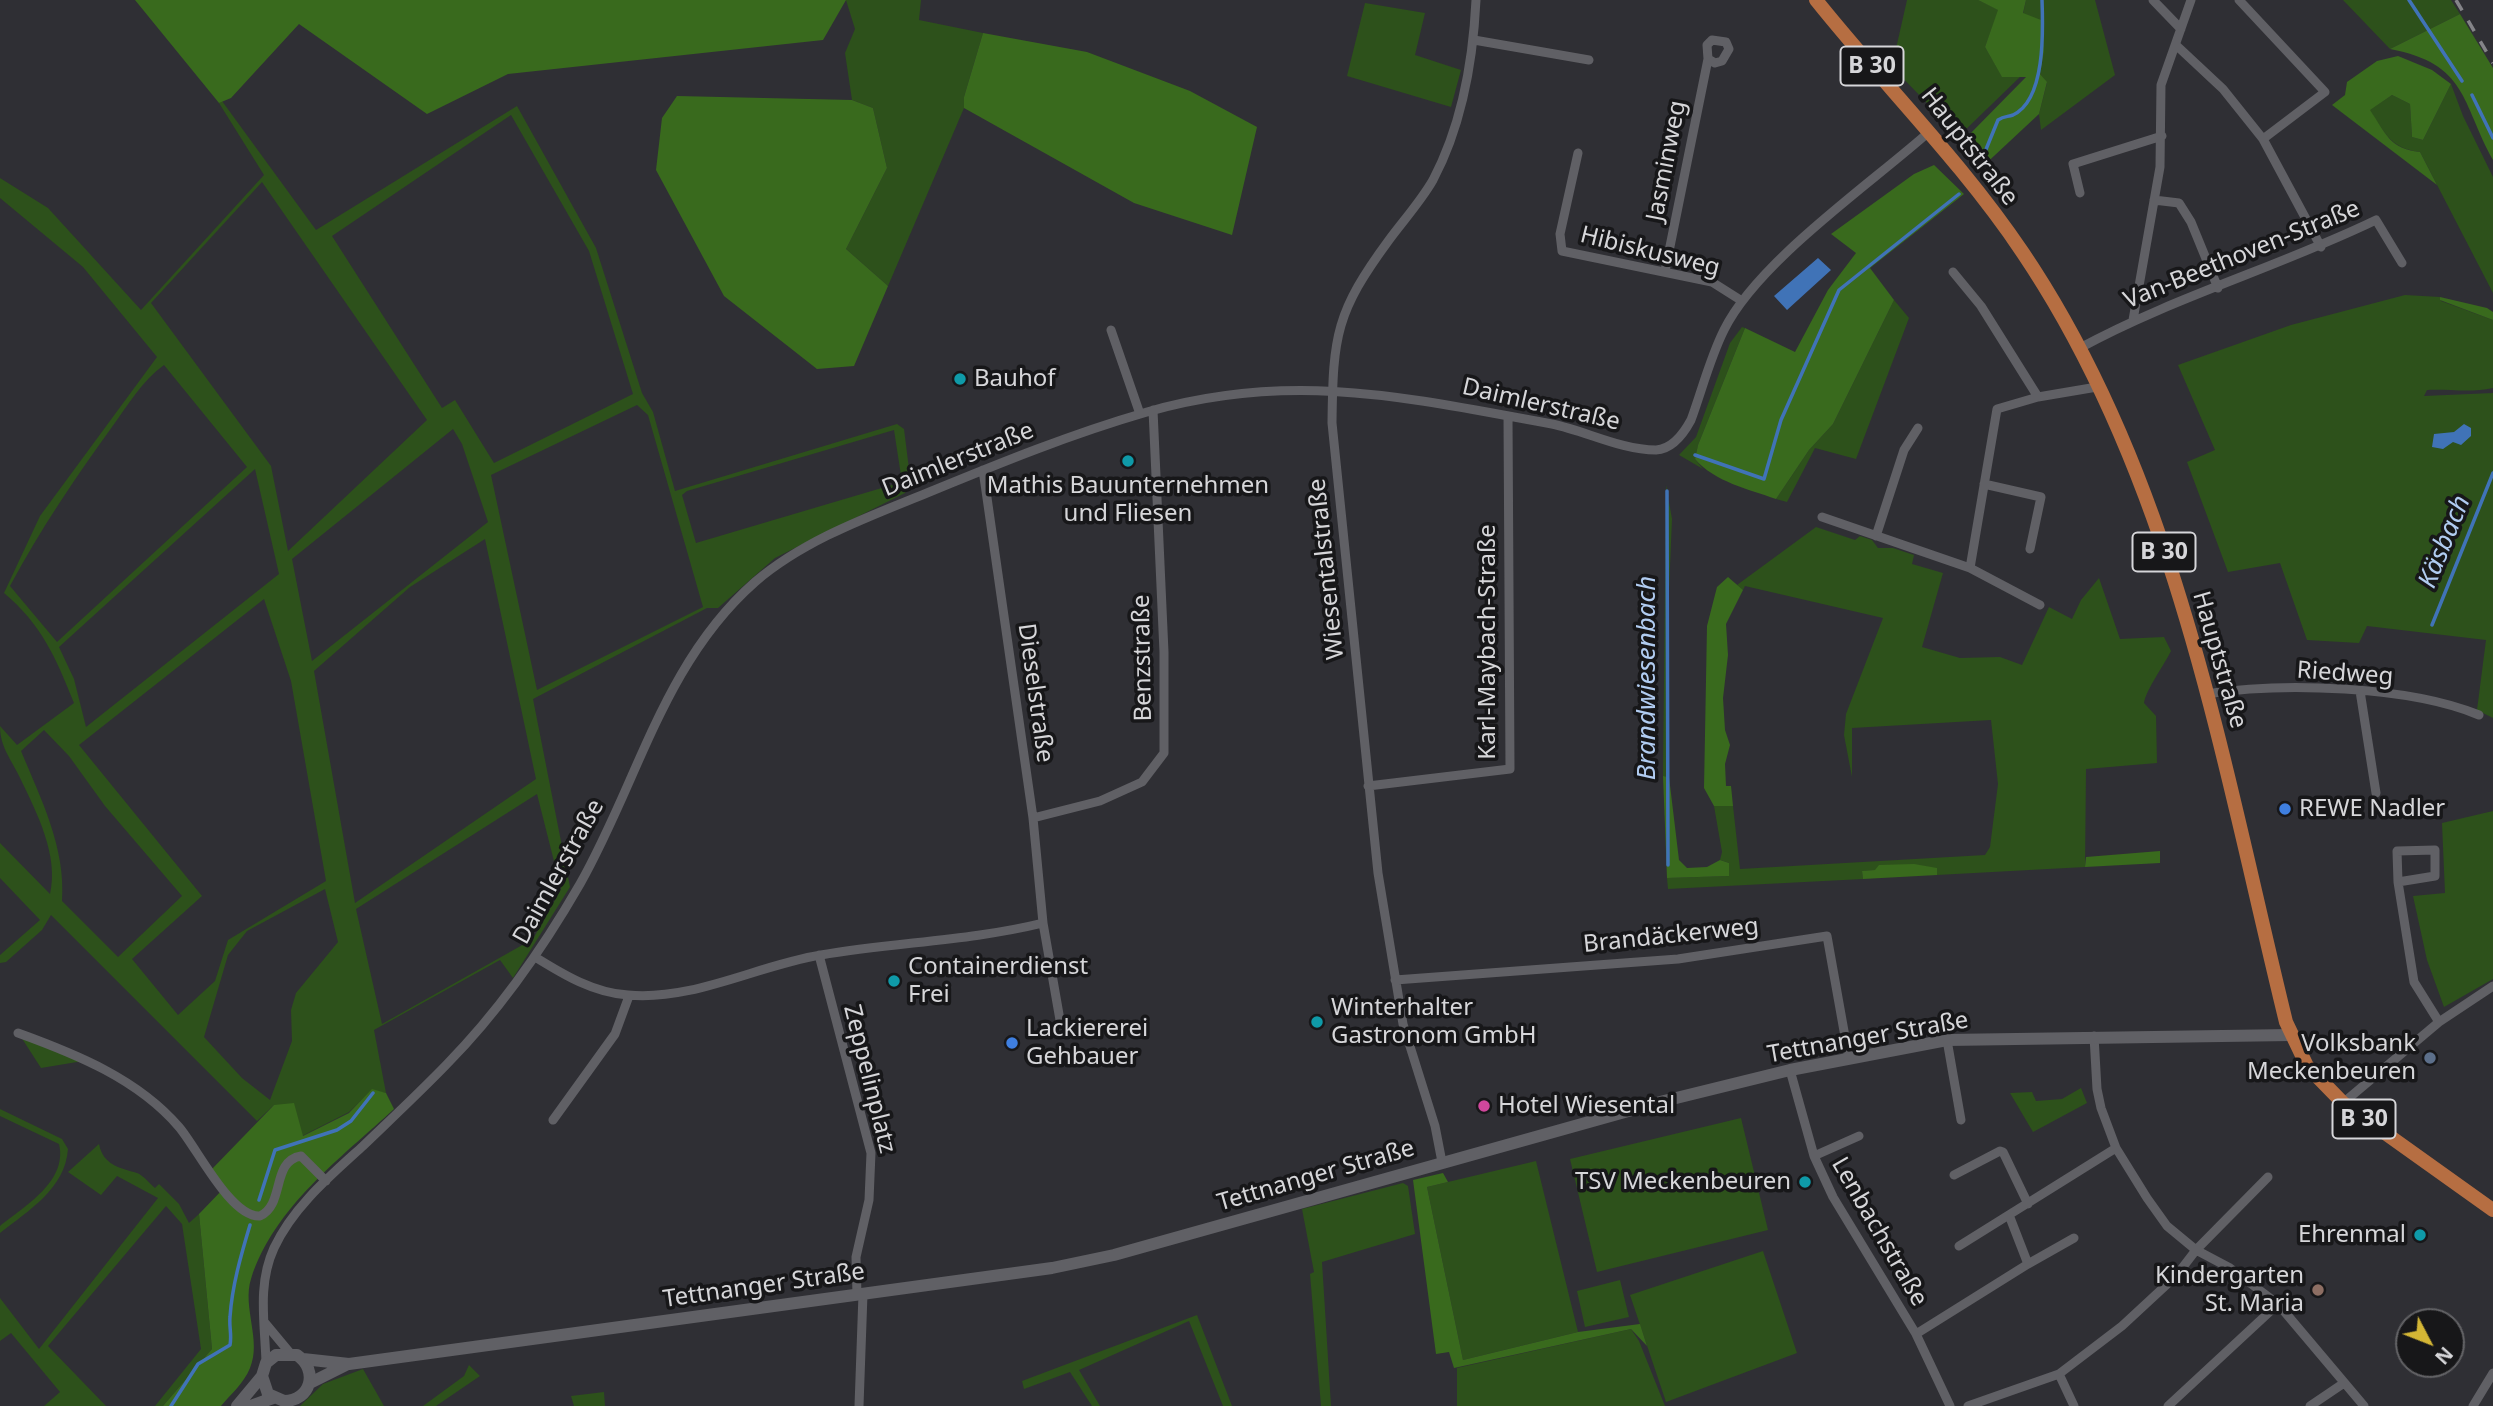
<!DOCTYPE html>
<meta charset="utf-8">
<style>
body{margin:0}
#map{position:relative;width:2493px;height:1406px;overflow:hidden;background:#2f2f34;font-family:"Noto Sans",sans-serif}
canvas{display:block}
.north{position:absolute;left:2395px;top:1308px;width:70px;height:70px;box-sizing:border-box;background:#171719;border:2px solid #636366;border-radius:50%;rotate:132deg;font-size:19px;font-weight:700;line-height:28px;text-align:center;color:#d6d6d9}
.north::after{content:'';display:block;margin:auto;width:24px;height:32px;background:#d4b635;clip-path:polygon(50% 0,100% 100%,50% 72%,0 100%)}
</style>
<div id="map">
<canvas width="2493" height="1406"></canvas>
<div class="north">N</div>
</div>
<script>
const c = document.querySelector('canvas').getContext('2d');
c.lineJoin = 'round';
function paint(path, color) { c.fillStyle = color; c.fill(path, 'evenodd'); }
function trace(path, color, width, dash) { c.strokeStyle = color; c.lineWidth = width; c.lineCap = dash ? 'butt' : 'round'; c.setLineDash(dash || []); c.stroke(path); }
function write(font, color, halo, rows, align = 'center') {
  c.font = font + ' "Noto Sans",sans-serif'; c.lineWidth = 7; c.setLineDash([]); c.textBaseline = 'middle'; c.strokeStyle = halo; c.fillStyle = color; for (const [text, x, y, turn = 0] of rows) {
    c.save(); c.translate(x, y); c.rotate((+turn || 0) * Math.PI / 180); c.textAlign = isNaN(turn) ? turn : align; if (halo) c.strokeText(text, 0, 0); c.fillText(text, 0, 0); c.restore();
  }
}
paint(new Path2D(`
 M846 0H921L919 20 983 33 964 97V108L888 286 846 249 887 168 873 108 852 100 845 53 855 29Z
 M1907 0H1978L1999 10 1985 47 2002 76H2021L1959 136 1892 67 1879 58 1884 49 1895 53Z
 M2026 0H2095L2115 75 2041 130 2039 114 2047 83 2040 74 2044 52 2023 14Z
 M2343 0H2451L2460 14 2390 49Z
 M1365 3 1425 13 1415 55 1461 70 1451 107 1347 76Z
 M2451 84 2463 116 2493 177V293L2420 152C2390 148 2386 134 2369 110L2392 95 2410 104 2412 137 2423 140Z
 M222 101 316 230 517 106 596 248 642 393 653 412 675 491 897 424 904 429 911 485 905 493 775 558 718 608H707L533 699 570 887 513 978 500 960 374 1030 386 1093 372 1090 349 1112 302 1136 274 1105 257 1121 51 915 42 930 6 962 0 963V955L40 920 0 878V843L50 894C59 856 37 813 21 780 12 760 0 748 0 726L17 745 74 703C56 658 42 625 4 593L40 516 157 357 83 267 0 198V178L48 208 141 310 264 175 219 103ZM511 115 589 251 633 394 494 463 455 400 442 408 332 236ZM262 182 427 420 288 551 271 466 151 303ZM164 365 247 467 57 642 10 586C40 530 75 478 112 427 128 405 142 381 164 365ZM637 405 648 415 703 607 537 690 491 475ZM453 429 462 444 488 522 312 661 292 559ZM894 430 902 482 696 543 682 495 687 491ZM255 469 279 574 86 727 74 679 59 647ZM485 539 536 779 355 903 314 671 410 587ZM264 599 291 681 326 881 228 940 215 981 178 1015 132 959 202 896 79 745ZM44 730 69 756 105 806 182 896 118 957 62 901C66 848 41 799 21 751ZM537 794 561 889 533 939 382 1024 356 909ZM325 889 338 942 296 993 291 1010 292 1041 270 1100 242 1078 204 1037 228 955 247 931Z
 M2405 295 2440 297 2441 301 2493 320V388C2471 393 2450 389 2427 390L2424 396 2493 393V718L2477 710 2486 640 2367 626 2359 643 2307 640 2280 563 2228 572 2187 462 2215 450 2178 365 2291 325Z
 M1894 300 1909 318 1856 459 1815 448 1787 502 1776 499 1809 450 1833 424Z
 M1742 327 1745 328 1698 445 1695 459 1703 469 1679 455 1696 437 1730 343Z
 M1666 485 1672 519 1667 638 1669 777 1663 776Z
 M1816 527 1855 540 1860 536 1872 540 1878 548H1893L1914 555 1912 564 1943 573 1922 647 1960 658 2000 657 2022 665 2049 607 2072 619 2081 600 2099 578 2120 639 2164 637 2171 651C2164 665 2146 690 2144 703L2156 716 2157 763 2086 769 2085 867 1937 875 1936 868 1862 871 1863 879 1668 889 1667 878 1729 876V863L1720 860 1722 852 1714 806H1733L1740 869 1985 855 1990 847 1998 784 1991 720 1852 728V777L1844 735 1846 714 1883 618 1745 586 1743 590 1737 585Z
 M2493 811V979L2444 1007 2427 960 2413 896 2445 893 2442 823Z
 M21 1037 83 1061 41 1068Z
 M2081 1088 2087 1103 2033 1132 2010 1093 2032 1092 2036 1101 2062 1099Z
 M0 1109 62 1139 68 1149C65 1189 29 1210 0 1233V1226C25 1206 68 1181 59 1144L0 1116Z
 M1741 1118 1768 1230 1597 1272 1570 1159Z
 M99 1144C103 1165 120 1168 137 1173 143 1175 150 1184 155 1188L159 1184 179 1204 189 1223 199 1214 212 1349 163 1406H155L201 1349 182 1224 166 1206 48 1346 106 1406H44L60 1392 11 1333 0 1341V1298L39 1349 158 1198 117 1176 101 1195 68 1172Z
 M1536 1161 1578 1332 1463 1360 1427 1187Z
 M1403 1183 1408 1186 1415 1234 1322 1262 1331 1406H1321L1310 1274 1314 1272 1302 1209Z
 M1763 1251 1797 1353 1666 1402 1630 1295Z
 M1620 1280 1629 1317 1585 1327 1577 1291Z
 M1197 1315 1232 1406H1223L1189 1321 1079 1370 1100 1406H1092L1070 1372 1024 1389 1022 1381Z
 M1631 1329 1639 1341 1665 1406H1457V1368Z
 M469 1365 480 1376 436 1406H423L464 1376Z
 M363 1369 384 1406H300L323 1384Z
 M604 1392 605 1406H574L571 1396Z`), '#2d511b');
paint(new Path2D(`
 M135 0H846L823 40 508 74 427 114 299 24 231 98 219 103Z
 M1978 0H2026L2023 13 2041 20 2044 52 2040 74 2047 82 2039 114 1979 170 1963 141 2026 77H2002L1985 47 1998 10Z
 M2460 14 2493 68V160C2461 102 2468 64 2390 49Z
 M983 33 1087 52 1190 91 1257 127 1232 235 1134 203 964 108V97Z
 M2398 56 2432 70 2451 84 2423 140 2412 137 2410 104 2392 95 2370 110C2386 134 2390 149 2420 152L2437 185 2332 105 2345 95 2347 82 2377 61Z
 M677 96 852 100 873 108 887 168 846 249 888 286 854 366 817 369 724 296 656 170 662 118Z
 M1934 165 1964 194 1870 268 1894 300 1833 424 1809 450 1776 499C1748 489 1715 482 1695 459L1698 445 1745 328 1795 352 1828 290 1856 253 1831 234 1914 174Z
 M2440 297 2487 308 2493 312V320L2440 300Z
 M1728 577 1743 590 1726 624 1728 655 1723 698 1725 730 1730 745 1725 764 1726 786H1731L1733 806H1714L1704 788 1707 626 1717 587Z
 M1663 776 1669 777 1679 860 1687 868 1707 867 1720 860 1729 863V876L1667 878Z
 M2160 851V863L2085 867 2086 857Z
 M1914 864 1937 868V875L1863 879 1862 871 1875 870 1879 865Z
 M372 1089 386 1093 394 1109C341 1158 274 1207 251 1279 242 1307 262 1341 250 1368 244 1383 231 1394 221 1406H163L212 1349 199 1214 225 1187 212 1169 274 1105 294 1103 303 1136 349 1113Z
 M1443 1173 1448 1182 1427 1187 1463 1360 1578 1332 1640 1324 1647 1346 1631 1329 1454 1368 1449 1352 1436 1354 1413 1180Z`), '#396a1d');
paint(new Path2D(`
 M1818 258 1831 270 1787 310 1774 296Z
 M2464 424 2471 428V436L2461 445 2453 442 2443 449 2432 447 2434 434 2454 432Z`), '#4073b7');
trace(new Path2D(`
 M2409 0 2462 81
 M2472 95 2493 138
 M1980 164 1998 120C2004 116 2007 117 2013 115 2046 100 2043 29 2042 0
 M1695 455 1764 479 1781 420 1839 290 1959 194
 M1667 491 1668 865
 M2432 625 2493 473
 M259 1200 275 1150 337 1130 351 1121 373 1093
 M171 1406 198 1364 230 1345C232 1335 229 1327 230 1317 232 1286 241 1255 250 1225`), '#4073b7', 3.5);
trace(new Path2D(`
 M2153 0 2181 29
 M2239 0 2325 92 2263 139
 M1474 40 1589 60
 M2177 46 2223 89 2263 139 2321 247
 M1578 153 1560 234 1562 251 1712 282 1742 301
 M2080 193 2073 164 2162 136
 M2154 200 2179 203 2191 222 2218 288
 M1665 271 1708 59 1707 45 1712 40 1726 42 1729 49 1722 61 1715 63 1708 59
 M1953 272 1981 306 2038 397
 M2133 320 2160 167 2161 85 2191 0
 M1111 330 1140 414
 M2078 349C2173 297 2279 267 2376 220L2402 263
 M1984 484 2041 497 2030 549
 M1822 517 1970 568
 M1876 536 1904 450 1918 428
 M2040 605 1970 568 1997 409 2038 397 2097 387
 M2360 691 2376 793
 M2207 694C2282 682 2409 686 2479 715
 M1368 786 1510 769 1508 416
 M1033 818 1100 801 1142 782 1164 753V652L1153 410
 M2398 882 2435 876V850L2397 851 2398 882 2414 982 2439 1022
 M1043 923 1060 1020
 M819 955 871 1153 869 1200 856 1257 857 1295
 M535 957C564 975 594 993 628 995 694 1001 758 965 821 955 895 942 970 941 1043 923L1033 818 983 470
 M1395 980 1678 959 1827 936 1849 1059
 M18 1033C76 1054 138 1079 179 1127 197 1148 231 1218 260 1216 285 1205 271 1161 301 1156L326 1181
 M2094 1036 2097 1089 2101 1108 2116 1148 2147 1198 2167 1226 2196 1250 2230 1268 2278 1304 2364 1406
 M1947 1040 1961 1120
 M1790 1070 1814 1156 1833 1197 1916 1334 1950 1406
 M2343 1103 2439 1022 2493 986
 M553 1120 615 1034 629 996
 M1814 1156 1859 1136
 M1442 1162 1435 1126 1403 1024 1378 873 1332 423C1333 335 1336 312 1389 240 1403 221 1421 201 1433 180 1462 125 1473 62 1476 0
 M1954 1175 2000 1151 2003 1152 2028 1204
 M1959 1246 2116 1148
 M2028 1264 2074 1238
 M265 1323 290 1353
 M1916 1334 2028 1264 2009 1215
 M266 1363C265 1324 257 1285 274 1248 293 1207 330 1176 363 1146 391 1119 420 1092 447 1064 500 1010 542 950 580 884 638 782 663 663 755 582 804 540 868 517 927 493 1000 463 1071 434 1147 412 1292 370 1409 398 1552 424 1586 431 1621 450 1656 450 1673 449 1684 433 1691 420 1702 390 1710 358 1724 330 1758 261 1872 183 1930 131
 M2059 1374 2074 1406
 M859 1406 863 1294
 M1968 1406 2059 1374 2122 1326 2176 1276 2196 1250 2268 1177
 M2168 1406 2278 1304
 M2310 1406 2344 1383
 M2473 1406 2493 1373`), '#606065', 9);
trace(new Path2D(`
 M303 1359 349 1364 1052 1268 1114 1255 1664 1101 1790 1070 1947 1040 2291 1035
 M310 1383 346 1365
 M237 1406 262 1376 266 1363 276 1355H297C319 1370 311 1401 284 1401L268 1394 262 1376
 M251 1406 273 1398`), '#606065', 12);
trace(new Path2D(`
 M1816 0C1884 85 1962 162 2023 253 2176 480 2222 761 2286 1022L2307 1066 2343 1103 2493 1210`), '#b66e42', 14);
trace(new Path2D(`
 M2456 0 2493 63`), '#848488', 3.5, [12, 12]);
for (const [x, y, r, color] of [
 [960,379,7,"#0f9aa8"],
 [1128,461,7,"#0f9aa8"],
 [2285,809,7,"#3f7fe0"],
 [894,981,7,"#0f9aa8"],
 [1317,1022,7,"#0f9aa8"],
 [1012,1043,7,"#3f7fe0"],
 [2430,1058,7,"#5c6f8a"],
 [1484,1106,7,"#d1479c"],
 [1805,1182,7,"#0f9aa8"],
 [2420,1235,7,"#0f9aa8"],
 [2318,1290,7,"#8d6e63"]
]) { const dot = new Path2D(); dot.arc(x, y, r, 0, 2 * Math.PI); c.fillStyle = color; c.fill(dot); trace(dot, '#171719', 2.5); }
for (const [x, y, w] of [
 [1872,66,63],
 [2164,552,63],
 [2364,1119,63]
]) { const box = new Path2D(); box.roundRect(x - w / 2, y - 19.5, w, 39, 5); c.fillStyle = '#171719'; c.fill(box); trace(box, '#d6d6d9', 2); }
write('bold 23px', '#d6d6d9', null, [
 ["B 30",1872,66],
 ["B 30",2164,552],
 ["B 30",2364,1119]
]);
write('24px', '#d6d6d9', '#171719', [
 ["Hauptstraße",1969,147,52],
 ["Jasminweg",1667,161,-79],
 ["Hibiskusweg",1650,252,14],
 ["Van-Beethoven-Straße",2242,255,-22],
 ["Daimlerstraße",1541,405,13],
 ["Daimlerstraße",958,460,-22],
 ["Wiesentalstraße",1327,569,-96],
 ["Karl-Maybach-Straße",1488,642,-90],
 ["Benzstraße",1143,658,-91],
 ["Hauptstraße",2219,660,74],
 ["Riedweg",2345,674,4],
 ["Dieselstraße",1035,693,82],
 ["Daimlerstraße",559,872,-61],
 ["Brandäckerweg",1671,936,-6],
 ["Tettnanger Straße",1868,1038,-10],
 ["Zeppelinplatz",869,1079,76],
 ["Tettnanger Straße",1316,1176,-16],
 ["Lenbachstraße",1879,1232,60],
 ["Tettnanger Straße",764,1286,-8]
]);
write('24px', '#d6d6d9', '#171719', [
 ["Bauhof",974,379],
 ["Mathis Bauunternehmen",1128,486,"center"],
 ["und Fliesen",1128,514,"center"],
 ["REWE Nadler",2299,809],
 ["Containerdienst",908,967],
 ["Frei",908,995],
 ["Winterhalter",1331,1008],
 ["Gastronom GmbH",1331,1036],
 ["Lackiererei",1026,1029],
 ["Gehbauer",1026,1057],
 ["Volksbank",2416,1044,"right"],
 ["Meckenbeuren",2416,1072,"right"],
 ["Hotel Wiesental",1498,1106],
 ["TSV Meckenbeuren",1791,1182,"right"],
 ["Ehrenmal",2406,1235,"right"],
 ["Kindergarten",2304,1276,"right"],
 ["St. Maria",2304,1304,"right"]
], 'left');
write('italic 26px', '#b1ccf1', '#171719', [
 ["Käsbach",2445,542,-68],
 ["Brandwiesenbach",1648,678,-90]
]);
</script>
